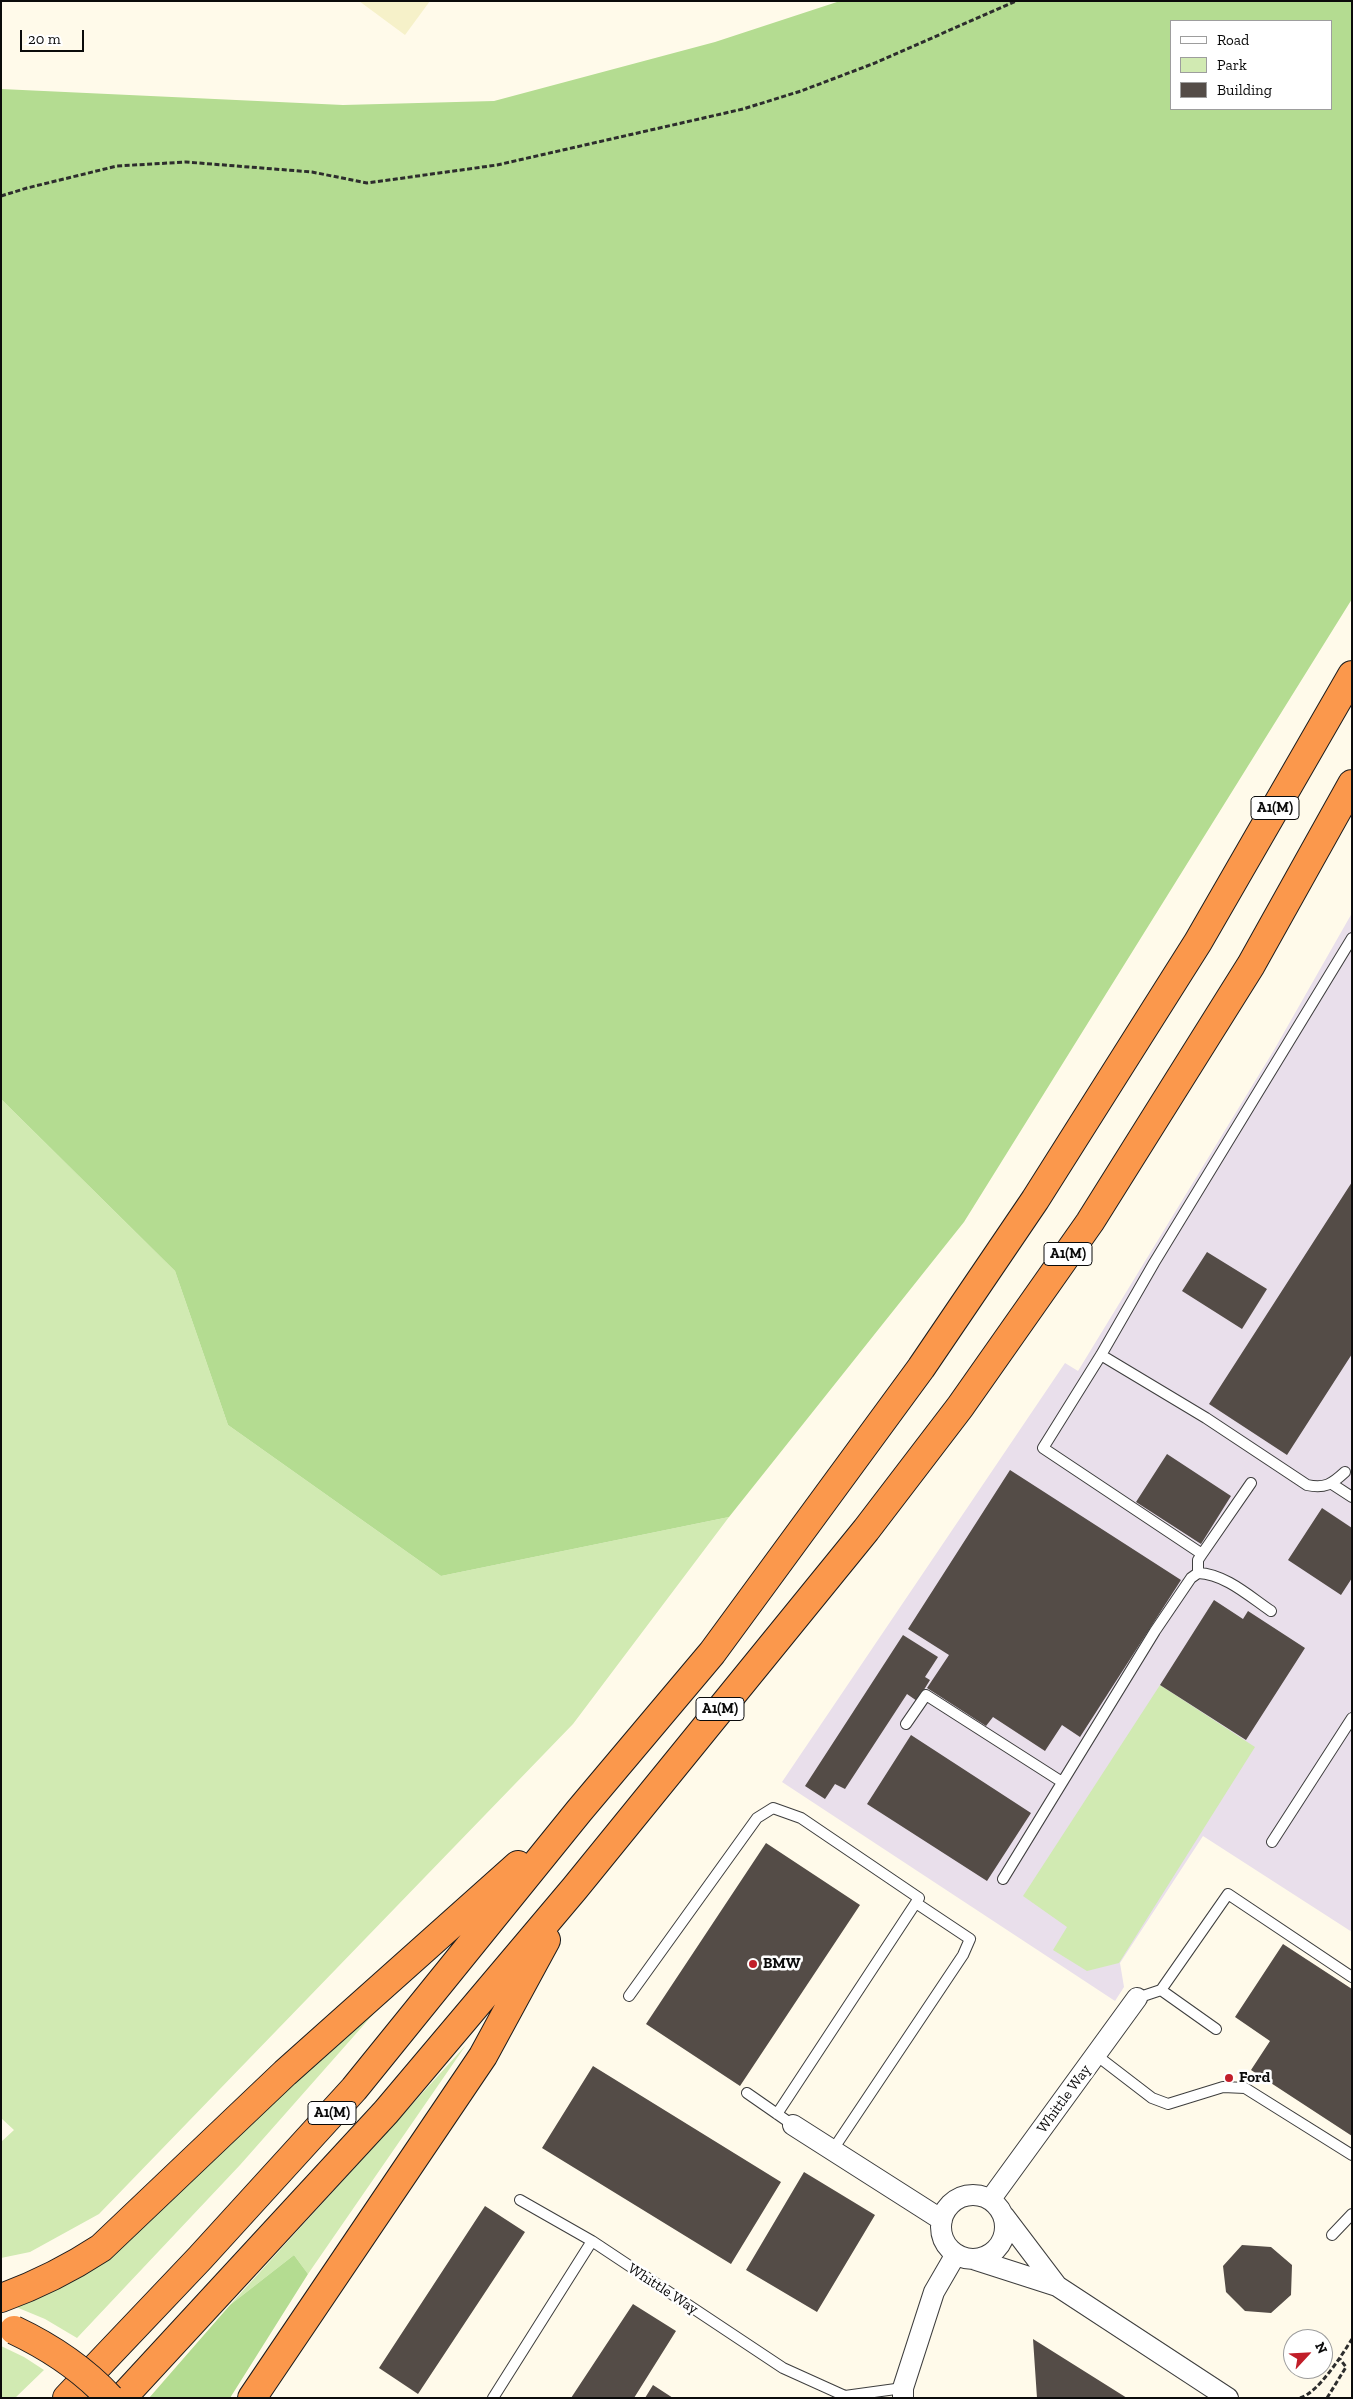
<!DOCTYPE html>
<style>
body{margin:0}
#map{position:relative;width:1353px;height:2399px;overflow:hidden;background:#fffaea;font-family:"Zilla Slab",serif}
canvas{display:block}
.frame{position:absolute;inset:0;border:2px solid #0b0b0b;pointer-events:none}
.legend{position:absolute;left:1170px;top:20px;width:162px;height:90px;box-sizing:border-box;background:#fff;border:1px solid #9d9d9d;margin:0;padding:6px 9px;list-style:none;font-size:15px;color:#0b0b0b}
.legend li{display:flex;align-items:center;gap:10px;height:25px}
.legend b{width:25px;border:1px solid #9d9d9d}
.north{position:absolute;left:1283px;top:2329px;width:50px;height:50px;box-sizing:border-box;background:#fff;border:1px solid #9d9d9d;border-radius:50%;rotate:65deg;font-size:14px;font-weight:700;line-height:20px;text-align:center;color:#0b0b0b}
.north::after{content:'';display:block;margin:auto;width:18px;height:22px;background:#c11e29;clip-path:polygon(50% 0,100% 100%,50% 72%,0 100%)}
.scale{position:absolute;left:20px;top:30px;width:64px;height:22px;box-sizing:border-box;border:2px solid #0b0b0b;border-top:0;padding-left:6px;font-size:15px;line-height:18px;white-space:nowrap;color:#0b0b0b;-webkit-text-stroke:4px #fff;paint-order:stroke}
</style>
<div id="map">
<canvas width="1353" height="2399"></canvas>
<div class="frame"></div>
<ul class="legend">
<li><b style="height:6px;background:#fff"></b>Road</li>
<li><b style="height:14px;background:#d1eab2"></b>Park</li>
<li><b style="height:14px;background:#544c47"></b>Building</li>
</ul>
<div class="north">N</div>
<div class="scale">20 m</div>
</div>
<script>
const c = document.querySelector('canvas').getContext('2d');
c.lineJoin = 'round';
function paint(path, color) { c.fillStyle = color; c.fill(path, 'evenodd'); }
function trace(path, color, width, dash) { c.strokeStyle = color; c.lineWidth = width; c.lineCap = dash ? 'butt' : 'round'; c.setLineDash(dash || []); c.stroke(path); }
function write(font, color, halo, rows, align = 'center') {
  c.font = font + ' "Zilla Slab",serif'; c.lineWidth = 5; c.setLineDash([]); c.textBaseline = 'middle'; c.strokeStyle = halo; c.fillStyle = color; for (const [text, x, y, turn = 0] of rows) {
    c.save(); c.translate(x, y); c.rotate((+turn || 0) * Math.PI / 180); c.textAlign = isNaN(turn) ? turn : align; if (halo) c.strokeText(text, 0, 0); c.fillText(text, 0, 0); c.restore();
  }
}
paint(new Path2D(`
 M1352 913V1932L1203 1836 1120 1963 1124 1987 1115 2001 782 1782 1065 1363 1078 1371 1274 1050Z`), '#e9dfeb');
paint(new Path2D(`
 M359 1H430L405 35Z`), '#f6f1c9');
paint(new Path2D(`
 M1 1099 175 1271 228 1425 441 1576 729 1517 573 1724 99 2214 30 2252 1 2258V2142L14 2130 1 2118Z
 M1160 1685 1255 1747 1119 1963 1087 1971 1053 1950 1067 1927 1023 1896Z
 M422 1959 240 2165 77 2338 45 2319 16 2307Z
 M466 2045 308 2274 294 2255 230 2305Z
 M1 2346 24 2357 44 2370 15 2398H1Z`), '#d1eab2');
paint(new Path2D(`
 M840 1H1352V599L964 1222 729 1517 441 1576 228 1425 175 1271 1 1099V89L343 105 494 101 715 42ZM1172 21H1332V109H1172Z
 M294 2255 308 2274 230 2398H149L230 2305Z`), '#b4dc91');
paint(new Path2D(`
 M1352 1182V1354L1287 1455 1209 1404Z
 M1207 1252 1267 1289 1242 1329 1182 1291Z
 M1167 1454 1231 1496 1201 1544 1136 1502Z
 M1010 1470 1181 1580 1080 1737 1062 1725 1045 1751 993 1717 986 1726 927 1688 949 1655 908 1629Z
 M1322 1508 1352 1528V1578L1341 1595 1288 1560Z
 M1214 1600 1243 1619 1248 1611 1305 1648 1246 1740 1160 1685Z
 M903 1635 938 1657 925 1677 930 1680 917 1701 907 1694 845 1789 835 1784 825 1799 805 1786Z
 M911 1735 1031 1813 987 1881 867 1804Z
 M766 1843 860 1905 740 2086 646 2024Z
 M1283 1944 1352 1989V2136L1251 2070 1270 2041 1235 2017Z
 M593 2066 781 2182 731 2264 542 2148Z
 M804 2172 875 2215 817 2312 746 2270Z
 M485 2206 525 2232 418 2394 379 2368Z
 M1242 2245 1271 2247 1292 2265 1291 2295 1271 2313 1245 2311 1226 2292 1223 2266Z
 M633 2304 676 2331 634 2398H571Z
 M1033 2339 1127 2398H1037Z
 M653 2385 673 2398H645Z`), '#544c47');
const lane = new Path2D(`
 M1101 1355 1206 1418 1307 1485C1325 1489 1332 1484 1345 1472
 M1332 1484 1352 1497
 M1202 1554 1043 1448 1101 1355 1154 1263 1352 938
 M1198 1573C1225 1574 1249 1596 1271 1611
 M906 1724 926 1695 1062 1782
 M1272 1842 1352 1718
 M1003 1879 1155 1631 1191 1578 1198 1573V1560L1202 1554 1251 1483
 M1161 1990 1228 1894 1352 1977
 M629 1996 757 1818 773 1808 801 1818 919 1898 777 2114
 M1137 1998 1161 1990 1216 2029
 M1096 2055 1152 2098 1168 2104 1223 2087 1245 2088 1352 2155
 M747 2093 793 2125
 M832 2151 963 1955 970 1939 916 1903
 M520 2200 592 2241
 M1332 2235 1352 2214
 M493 2398 592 2241 783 2368 845 2396 903 2388`);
const street = new Path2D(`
 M793 2125 942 2220
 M941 2227a32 32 0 1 1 64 0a32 32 0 1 1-64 0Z
 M990 2200 1137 1998
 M1004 2216 1057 2286
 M973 2259 1057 2286 1228 2398
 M903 2398V2388L934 2292 956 2254`);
const highway = new Path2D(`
 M1 2298C37 2285 69 2269 101 2248L285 2073 518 1865
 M67 2398 200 2258 354 2089 579 1811 712 1653 921 1368 1035 1200 1198 942 1352 675
 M122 2398 386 2112 575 1888 866 1530 960 1407 1090 1222 1251 965 1352 784
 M252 2398 483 2056 546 1940`);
trace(lane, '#3e3e3e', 12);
trace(street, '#3e3e3e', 22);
trace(highway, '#1c1c1c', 30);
trace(new Path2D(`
 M1 196 27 188 117 166 186 162 312 172 367 183 497 165 743 109 801 91 875 63 1016 1
 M1300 2398C1318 2393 1342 2355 1352 2339
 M1327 2398 1346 2367 1340 2359`), '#2d2d2d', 3, [5, 2.5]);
trace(lane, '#fff', 10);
trace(street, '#fff', 20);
trace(highway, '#fb984c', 28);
const highwayBridge = new Path2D(`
 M14 2330C50 2347 82 2368 110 2398`);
trace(highwayBridge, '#1c1c1c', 30, []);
trace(highwayBridge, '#fb984c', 28);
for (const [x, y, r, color] of [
 [753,1964,5,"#c11e29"],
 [1229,2078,5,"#c11e29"]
]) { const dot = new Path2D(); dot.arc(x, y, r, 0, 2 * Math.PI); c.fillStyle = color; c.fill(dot); trace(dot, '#fff', 2); }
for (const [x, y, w] of [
 [1275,808,48],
 [1068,1254,48],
 [720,1709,48],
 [332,2113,48]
]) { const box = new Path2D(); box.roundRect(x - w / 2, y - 11.5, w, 23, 4); c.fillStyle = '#fff'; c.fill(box); trace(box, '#0b0b0b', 1); }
write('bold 14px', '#0b0b0b', null, [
 ["A1(M)",1275,808],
 ["A1(M)",1068,1254],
 ["A1(M)",720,1709],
 ["A1(M)",332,2113]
]);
write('bold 15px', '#0b0b0b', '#fff', [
 ["BMW",763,1964],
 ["Ford",1239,2078]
], 'left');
write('15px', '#0b0b0b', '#fff', [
 ["Whittle Way",1064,2099,-54],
 ["Whittle Way",663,2289,33]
]);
</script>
